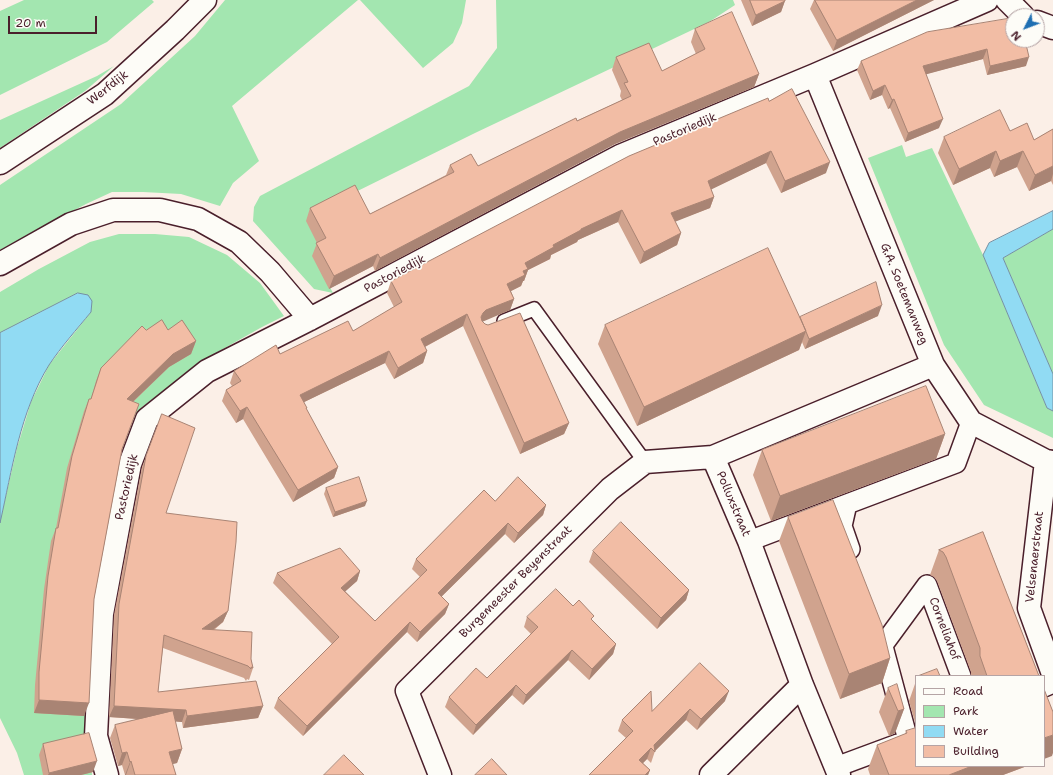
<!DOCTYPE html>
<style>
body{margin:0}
#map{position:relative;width:1053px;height:775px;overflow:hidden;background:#fbefe7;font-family:"Shantell Sans",sans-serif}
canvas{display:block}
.legend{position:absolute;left:915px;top:675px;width:130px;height:92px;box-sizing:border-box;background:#fdfcf7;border:1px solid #b5a4a5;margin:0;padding:5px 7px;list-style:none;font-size:12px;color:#4a1f2b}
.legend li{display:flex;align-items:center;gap:8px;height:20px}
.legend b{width:20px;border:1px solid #b5a4a5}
.north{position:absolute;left:1005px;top:8px;width:40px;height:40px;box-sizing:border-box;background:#fdfcf7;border:1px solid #b5a4a5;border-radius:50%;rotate:228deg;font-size:11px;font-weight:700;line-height:16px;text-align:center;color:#4a1f2b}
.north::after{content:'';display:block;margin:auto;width:14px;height:18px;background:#1f6fb2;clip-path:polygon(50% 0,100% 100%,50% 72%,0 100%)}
.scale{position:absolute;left:8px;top:16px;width:89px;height:18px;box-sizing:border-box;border:2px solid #4a1f2b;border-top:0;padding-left:5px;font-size:12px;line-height:14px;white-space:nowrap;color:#4a1f2b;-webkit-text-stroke:3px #fdfcf7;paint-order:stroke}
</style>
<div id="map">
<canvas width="1053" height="775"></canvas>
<ul class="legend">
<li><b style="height:5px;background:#fdfcf7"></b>Road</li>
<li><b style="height:11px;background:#a3e6b0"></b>Park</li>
<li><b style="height:11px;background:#91dbf3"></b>Water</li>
<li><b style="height:11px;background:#f2bda5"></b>Building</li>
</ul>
<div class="north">N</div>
<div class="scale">20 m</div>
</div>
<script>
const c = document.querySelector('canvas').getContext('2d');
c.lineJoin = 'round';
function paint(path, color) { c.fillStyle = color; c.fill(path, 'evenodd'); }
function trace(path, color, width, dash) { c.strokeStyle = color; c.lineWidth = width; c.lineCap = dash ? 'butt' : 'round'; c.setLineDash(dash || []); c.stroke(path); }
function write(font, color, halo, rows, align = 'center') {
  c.font = font + ' "Shantell Sans",sans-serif'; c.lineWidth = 3.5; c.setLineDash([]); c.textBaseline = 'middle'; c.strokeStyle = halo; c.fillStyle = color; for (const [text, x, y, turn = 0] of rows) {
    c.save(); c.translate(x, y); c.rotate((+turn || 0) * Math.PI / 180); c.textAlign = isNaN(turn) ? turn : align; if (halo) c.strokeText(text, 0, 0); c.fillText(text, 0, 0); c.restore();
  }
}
paint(new Path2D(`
 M24 0H152L154 2 107 42 0 95V11Z
 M225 0H358L232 106 259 161 233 183 220 206 181 194 143 192H112L86 204 0 250V185L121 104 195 36Z
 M360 0H466L462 23 453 43 423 68Z
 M496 0H733L735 5 709 22 475 133 313 213 334 251 316 261 333 293 314 289 253 221 254 207 260 196 469 86 497 48Z
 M114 66 85 91 0 148V120L97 76Z
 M902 145 906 157 932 148 983 255 1047 408 1053 411V438L984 405 944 345 868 158Z
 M1053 229V374L1003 258Z
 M119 234H155L189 237 227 255 260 283 284 316 262 327 207 358 142 407 127 427 115 483 88 721 92 775H24L17 753 0 718V522L17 448 31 402 49 365 91 312 78 293 0 333V292L39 269 90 242Z`), '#a3e6b0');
const water = new Path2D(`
 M1053 211V229L1003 258 1053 374V411L1047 408 983 255 989 243Z
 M78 293 88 295 92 301 91 312C77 329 61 347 49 365 20 412 12 470 0 523V333Z`);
paint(water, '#91dbf3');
trace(water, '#7590a3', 1);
const service = new Path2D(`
 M504 321 534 309 645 462`);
const pedestrian = new Path2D(`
 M847 504 842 526 850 549
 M749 541 956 463 971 422
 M881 639 908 740
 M883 645 927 585 961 676
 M1044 687 1053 683
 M836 767 898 744`);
const minor = new Path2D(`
 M815 75 933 365 971 422 1046 461 1053 462
 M0 163 105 94 175 30 205 0
 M0 264 71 224 113 210H160L198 219 239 242 270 272 310 319
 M713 457 749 541 802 685 839 775
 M1046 461 1029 608 1053 674
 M107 775 96 736 102 614 130 464 147 419 207 371 310 319 620 156 815 75 987 0
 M440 775 407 691 610 489 645 462 713 457 933 365
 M711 775 802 685`);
const tertiary = new Path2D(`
 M1007 0 1023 16
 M1037 22 1053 28`);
trace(service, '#4a1f2b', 16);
trace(pedestrian, '#4a1f2b', 22);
trace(minor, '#4a1f2b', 25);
trace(tertiary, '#4a1f2b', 25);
trace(service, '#fdfcf7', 13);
trace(pedestrian, '#fdfcf7', 19);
trace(minor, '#fdfcf7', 22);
trace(tertiary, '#fdfcf7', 22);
paint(new Path2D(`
 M741 0H785L781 12 752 26Z
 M814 0H934L833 51 810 9Z
 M1013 18 1026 66 987 75 983 59 926 74 939 128 905 142 890 108 888 109 882 95 870 100 857 70 861 61Z
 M695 29 759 74 754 87 615 144 375 271 373 266 329 289 312 256 317 243 306 221 310 208 370 214 446 175 450 165 478 166 622 100 620 96 621 91 612 70 616 57 662 71 696 54 691 42Z
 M769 101 826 173 781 193 766 163 711 189 714 197 710 208 675 221 681 233 677 245 640 264 618 222 578 240 577 242 551 255 550 259 528 270 524 281H523L521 286 511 291 514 299 510 310 482 321 569 423 564 434 520 454 463 326 425 347 427 351 423 363 394 379 385 363 304 402 306 409 338 467 334 478 293 502 243 419 236 423 222 401 226 390 232 386 230 383 234 371 280 354 353 331 394 307 387 293 391 281Z
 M1053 129V185L1051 181 1029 191 1017 167 994 177 990 168 953 185 938 153 944 137 1010 131 1034 140Z
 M878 316 805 349 802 342 799 350 637 426 598 344 605 325 800 317Z
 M146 330 196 341 191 354 169 367 133 402 122 450 94 599 84 716 34 713 35 685 44 589 51 541 56 528 67 468 84 411 89 399H91L96 381 101 368Z
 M162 414 166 513 228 611 223 622 214 630 251 659 253 668 249 680 247 679 246 681 244 678 163 648 158 692 263 706 258 718 183 728 182 722 175 721 182 749 177 763 172 764 176 775H125L122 765 118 766 110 738 115 725 138 719 109 717 114 615 142 467Z
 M945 434 936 459 771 521 753 475 762 450Z
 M326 488 365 506 333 517 324 494Z
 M495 501 546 505 543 515 514 543 505 534 441 597 449 604 445 614 417 642 407 632 303 736 274 708 278 698 332 644 273 583 277 573 360 571 357 581 345 591 375 621 420 577 412 569 416 559Z
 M788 517 890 658 882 683 840 699 779 541Z
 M983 532 1039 676H971V672L937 581 934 577 930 575 939 550Z
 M593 551 689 590 686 600 657 629 589 562Z
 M573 606 593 621 616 644 613 654 589 680 568 660 523 705 512 695 473 735 445 707 449 697 487 678 531 634 524 627 527 617Z
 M916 681V726L909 701Z
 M888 688 904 709 895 733 889 736 879 712Z
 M725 701 697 730 686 720 655 751 651 763 647 759 643 763 650 770 648 775H589L626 738 618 731 622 720 652 711Z
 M906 731 916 766H1027L1003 775H870L868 769 877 745 905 734Z
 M43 744 93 772 81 775H43L39 755Z`), '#d0a38e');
paint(new Path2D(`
 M917 0H934L833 51 837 40Z
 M785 1 781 12 752 26 756 15Z
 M987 49 983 59 920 76 923 66Z
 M1029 57 1026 66 987 75 990 66Z
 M759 74 754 87 615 144 375 271 380 258 620 132Z
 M885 85 882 95 870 100 873 91Z
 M894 99 890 108 888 109 892 100Z
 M943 119 939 128 905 142 908 133Z
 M771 151 766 163 704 193 708 181Z
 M996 151 990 168 953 185 959 169Z
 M1023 151 1017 167 994 177 1000 161Z
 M830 162 826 173 781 193 785 181Z
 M1053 166V174L1051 181 1029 191 1035 175Z
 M714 197 710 208 667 225 671 213Z
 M622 210 618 222 578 240 577 242 551 255 550 259 528 270 524 281H523L521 286 503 295 507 284 525 263 553 245 581 229Z
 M681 233 677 245 640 264 644 252Z
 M378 254 373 266 329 289 334 276Z
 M514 299 510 310 482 322 478 324 483 313 486 310Z
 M882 305 878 316 805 349 809 339Z
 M467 314 463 326 417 351 421 339Z
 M806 331 799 350 637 426 644 407Z
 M196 341 191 354 169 367 122 412 127 399 173 354Z
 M389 351 385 363 296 406 300 395Z
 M427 351 423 363 394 379 398 368Z
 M247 407 243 419 236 423 240 411Z
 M569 423 564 434 520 454 524 443Z
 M945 434 936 459 771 521 780 496Z
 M338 467 334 478 293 502 298 490Z
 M367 501 365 506 333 517 335 512Z
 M546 505 543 515 514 543 518 533Z
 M508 523 505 534 434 604 438 593Z
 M360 571 357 581 338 598 341 588Z
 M689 590 686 600 657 629 661 618Z
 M449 604 445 614 417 642 420 632Z
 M228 611 223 622 198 641 202 629Z
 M410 622 407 632 303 736 307 726Z
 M616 644 613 654 589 680 592 669Z
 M572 650 568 660 523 705 526 695Z
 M890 658 882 683 840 699 849 674Z
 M516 685 512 695 473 735 476 725Z
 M729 691 725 701 697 730 701 719Z
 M39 700 89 703 84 716 34 713Z
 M114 706 186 710 182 722 109 717Z
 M263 706 258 718 183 728 187 716Z
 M690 709 686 720 654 752V745Z
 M904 709 895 733 889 736 898 711Z
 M1053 735V753L1052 756 1044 759V738Z
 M651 748 647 759 635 771 639 760Z
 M182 749 177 763 164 766 169 752Z
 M127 752 122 765 118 766 122 753Z
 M97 761 93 772 81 775H48L49 773Z
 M131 761 126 775H125L130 762Z
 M972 766H1027L1003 775H949Z
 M650 770 648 775H645Z`), '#a98474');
const building = new Path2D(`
 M750 0H785V1L756 15Z
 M815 0H917L837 40Z
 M732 12 759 74 620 132 380 258 378 254 334 276 316 243 326 238 310 208 355 185 370 214 454 172 450 165 471 154 478 166 576 118 577 121 631 96 624 83 628 82 616 57 649 43 662 71 705 49 695 29Z
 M1013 18V40H1025L1029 57 990 66 987 49 923 66 943 119 908 133 894 99 892 100 885 85 873 91 861 61 927 32Z
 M792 89 830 162 785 181 771 151 708 181 714 197 671 213 681 233 644 252 622 210 581 229V230L553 245 554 247 525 263 528 269 523 271 525 275 507 284 514 299 486 310 483 313 481 317 482 321 485 324 488 325 520 313 569 423 524 443 467 314 421 339 427 351 398 368 389 351 300 395 307 408H306L338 467 298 490 247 407 240 411 226 390 241 381 234 371 276 345 280 354 348 321 353 331 402 302 391 281 629 156 768 98 769 101Z
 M1000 110 1010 131 1027 123 1034 140 1053 129V166L1035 175 1023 151 1000 161 996 151 959 169 944 137Z
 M768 248 806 331 644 407 605 325Z
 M876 282 882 305 809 339 800 317Z
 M162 320 168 330 182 320 196 341 173 354 127 399 139 404 122 449 94 599 89 703 39 700V672L48 576 56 528H58L72 456 89 399H91L101 368 142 326 146 330Z
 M926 386 945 434 780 496 762 450Z
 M162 414 195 428 166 513 237 522 236 542 228 611 202 629 252 632 251 659 253 668 251 667V669L248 666 164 635 158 692 256 681 263 706 187 716 186 710 114 706 119 604 146 456Z
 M359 477 367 501 335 512 326 488Z
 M518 477 546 505 518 533 508 523 438 593 449 604 420 632 410 622 307 726 278 698 339 637 277 573 340 548 360 571 341 588 375 621 427 570 416 559 484 490 495 501Z
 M833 500 882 625 890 658 849 674 788 517Z
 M621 522 689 590 661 618 593 551Z
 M983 532 1039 676H987L980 656V648L946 557 943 552 939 550Z
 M556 589 573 606 579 600 594 616 591 619 616 644 592 669 572 650 526 695 516 685 476 725 449 697 476 668 487 678 538 627 527 617Z
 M700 663 729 691 701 719 690 709 654 745 655 752 651 748 639 760 650 770 645 775H589L633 731 622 720 651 691 652 711Z
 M937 669 940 676H918Z
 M897 684 904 709 898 711 888 688Z
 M1044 689 1053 712V735L1044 738Z
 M173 711 182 749 169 752 176 775H135L131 761 130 762 127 752 122 753 115 725Z
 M916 728V766H972L949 775H889L877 745 907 733 906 731Z
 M89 733 97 761 49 773 43 744Z
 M344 755 364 775H324Z
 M492 759 507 775H475Z`);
paint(building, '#f2bda5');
trace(building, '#a98474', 1);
write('12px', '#4a1f2b', '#fdfcf7', [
 ["Werfdijk",108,88,-38],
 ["Pastoriedijk",685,130,-23],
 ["Pastoriedijk",395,274,-28],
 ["G.A. Soetemanweg",904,294,68],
 ["Pastoriedijk",127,487,-77],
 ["Polluxstraat",733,504,67],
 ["Velsenaerstraat",1035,557,-84],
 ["Burgemeester Beyenstraat",516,582,-45],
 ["Corneliahof",944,629,69]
]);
</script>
